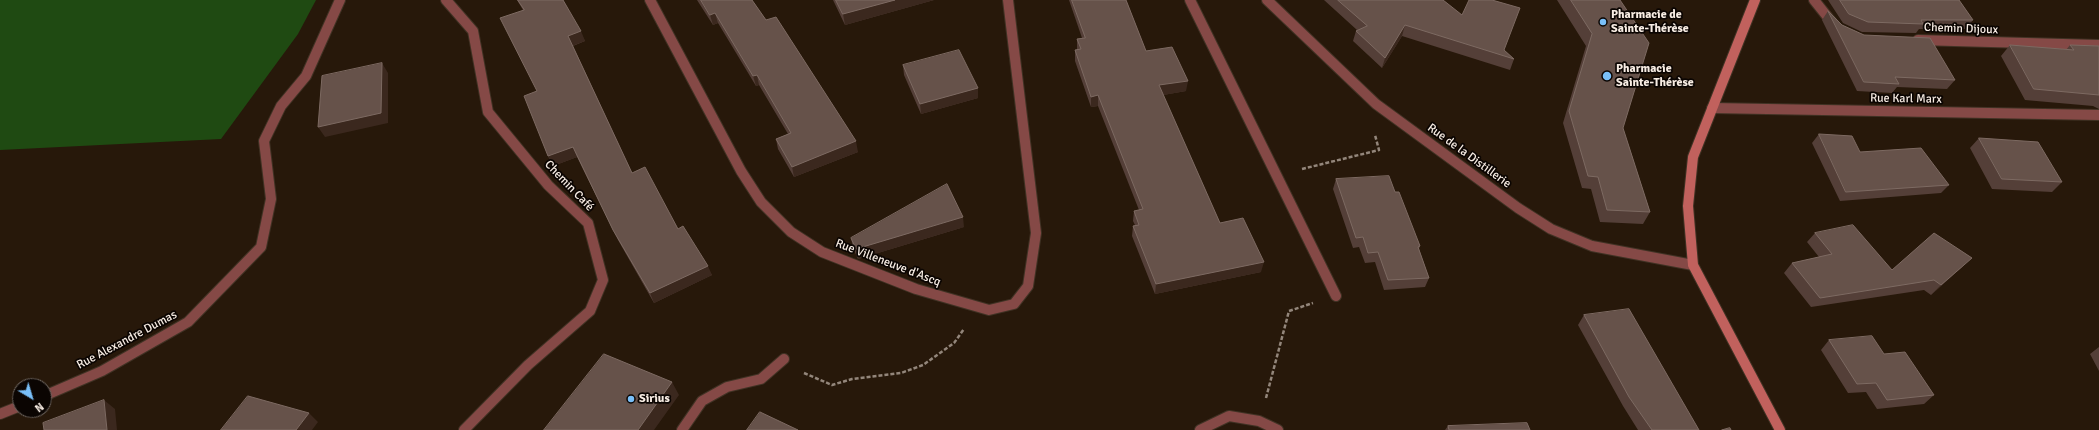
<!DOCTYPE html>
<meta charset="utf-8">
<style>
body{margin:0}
#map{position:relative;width:2099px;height:430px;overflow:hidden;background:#27180a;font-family:Signika,sans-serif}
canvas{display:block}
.north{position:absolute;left:12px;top:378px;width:40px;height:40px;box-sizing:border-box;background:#0b0502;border:1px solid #6a625c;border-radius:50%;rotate:142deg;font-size:11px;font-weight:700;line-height:16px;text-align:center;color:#f8ede4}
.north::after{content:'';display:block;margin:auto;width:14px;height:18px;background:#79bff8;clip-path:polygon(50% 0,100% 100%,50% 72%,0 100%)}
</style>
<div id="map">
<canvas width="2099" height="430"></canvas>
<div class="north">N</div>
</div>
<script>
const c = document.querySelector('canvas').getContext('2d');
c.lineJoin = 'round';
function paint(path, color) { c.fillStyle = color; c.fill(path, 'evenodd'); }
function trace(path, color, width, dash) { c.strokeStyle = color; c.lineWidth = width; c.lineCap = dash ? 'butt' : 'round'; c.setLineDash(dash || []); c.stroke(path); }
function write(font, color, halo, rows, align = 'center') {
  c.font = font + ' Signika,sans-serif'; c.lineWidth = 3.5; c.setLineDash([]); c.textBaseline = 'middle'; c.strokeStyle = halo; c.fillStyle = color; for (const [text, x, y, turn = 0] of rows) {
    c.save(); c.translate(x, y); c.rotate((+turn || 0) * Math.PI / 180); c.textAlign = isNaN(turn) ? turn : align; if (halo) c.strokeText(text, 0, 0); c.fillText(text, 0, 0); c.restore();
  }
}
paint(new Path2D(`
 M0 0H316L298 34 221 139 0 150Z`), '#1f4a12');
const minor = new Path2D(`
 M446 0 473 31 488 112 548 185 588 223 603 280 590 311 528 365 464 430
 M650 0 741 171 761 202 791 232 822 252 916 289 989 310 1014 304 1028 286 1036 233 1008 0
 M1190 0 1336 296
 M1267 0 1376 104 1518 208 1551 229 1592 246 1693 265
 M1814 0 1834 25
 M1918 40 2099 45
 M1712 108 2099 115
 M44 396 102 371 188 322 261 247 271 199 264 141 281 106 306 76 340 0
 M0 414 20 406
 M682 430 702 401 727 387 761 379 784 359
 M1200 430 1229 416 1259 421 1278 430`);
const secondary = new Path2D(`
 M1755 0 1693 157 1688 206 1693 265 1780 430`);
trace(minor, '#403224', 12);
trace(secondary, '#403224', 12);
trace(new Path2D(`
 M1302 169 1379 150 1375 135
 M804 373 832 385 852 379 901 373 923 365 954 343 964 329
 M1266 398 1289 311 1313 303`), '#93867b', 2.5, [4, 2]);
trace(minor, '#854946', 10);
trace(secondary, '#c1615d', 10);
paint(new Path2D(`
 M517 0H563L585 41 573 46 632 173 678 229 712 275 654 303 618 240 577 157 553 166 548 156 523 10Z
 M697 0H752L858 152 794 177 778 149 776 139 788 134 759 85 756 86 718 23 713 25Z
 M833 0H934L845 25Z
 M1069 0H1126L1146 51 1186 91 1163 95 1220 223 1261 272 1155 294 1132 236 1133 226 1135 225 1133 221 1134 211 1139 210 1098 106 1091 107 1075 61V50H1077V39L1082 38Z
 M1324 0H1443L1504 50 1514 59 1510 70 1402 36 1382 68 1353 41 1356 31 1357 30Z
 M1557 0H1620L1623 128 1650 212 1643 224 1600 222 1591 189 1582 188 1563 123 1586 46Z
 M1828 0H1959L1973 20 1966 29H1919L1916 33 1862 32 1843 23Z
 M1828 11 1842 25 1955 80 1947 89 1897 87 1892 93 1857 91 1822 20Z
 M2010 45 2066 50 2070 45 2099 46V109L2093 106 2025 100 2001 56Z
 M903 65 978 88V98L921 114 904 75Z
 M1819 134 1860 152 1949 185 1941 193 1840 201 1812 143Z
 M1979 138 2062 182 2052 192 1992 189 1970 148Z
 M1336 179 1395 192 1420 246 1419 249 1429 278 1425 287 1384 290 1375 262 1365 263 1359 247 1353 248 1333 189Z
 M964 227 858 259 853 248 851 238Z
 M1815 233 1892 270 1962 267 1931 295 1924 290 1811 307 1784 273 1792 263 1819 257 1807 242Z
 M1584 315 1699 430H1638L1623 406 1578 325Z
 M1829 340 1884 354 1934 395 1924 404 1877 409 1866 392 1848 393 1821 350Z
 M2099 347V371L2090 354Z
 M1448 426 1530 430H1445Z`), '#543f38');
paint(new Path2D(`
 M895 0H934L845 25 843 14Z
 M715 13 718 23 713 25 710 15Z
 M1405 25 1402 36 1382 68 1385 58Z
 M581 31 585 41 572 46 568 36Z
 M382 63 388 73V123L325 137 318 127Z
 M757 75 759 85 756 86 753 76Z
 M1188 81 1186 91 1158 96 1159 85Z
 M978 88V98L921 114 920 104Z
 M1098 95V106L1091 107V97Z
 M856 141 858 152 794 177 792 167Z
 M573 147 577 157 553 166 548 156Z
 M963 217 964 227 858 259 856 249Z
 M1972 258 1962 267 1931 295 1941 285Z
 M1264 262 1261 272 1155 294 1156 284Z
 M708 266 712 275 654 303 650 293Z
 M672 382 679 395 654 430H638Z
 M104 400 115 409 117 430H107Z
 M309 413 318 422 312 430H296Z`), '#3b281e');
const building = new Path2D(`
 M518 0H563L581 31 568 36 632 173 645 167 678 229 683 226 708 266 650 293 613 230 573 147 548 156 524 96 537 91 500 18 524 10Z
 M701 0H752L766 20 776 17 856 141 792 167 776 139 791 133 757 75 753 76 715 13 710 15Z
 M836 0H895L843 14Z
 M1072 0H1126L1146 51 1172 47 1188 81 1159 85 1220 223 1243 218 1264 262 1156 284 1133 226 1139 225 1134 211 1143 209 1098 95 1091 97 1075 50 1081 49 1077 39 1085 38Z
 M1338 0H1443L1462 15 1469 0H1492L1520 8 1504 50 1514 59 1405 25 1385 58 1356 31 1367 26Z
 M1571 0H1620L1649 43 1623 128 1650 212 1607 210 1598 177 1588 176 1569 111 1592 34Z
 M1840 0H1959L1973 20H1921L1923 24 1868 22 1849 14Z
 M1828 11 1842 25 1864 35 1930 38 1955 80 1895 77 1899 84 1864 82Z
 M2010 45 2074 50 2070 45 2099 46V95L2034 89Z
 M959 50 978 88 920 104 903 65Z
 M382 63 381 113 318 127 322 76Z
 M1819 134 1852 136 1860 152 1921 148 1949 185 1846 192Z
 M1979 138 2038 142 2062 182 2002 179Z
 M1389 176 1395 192H1399L1420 246 1418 247 1429 278 1388 280 1378 252 1368 253 1363 237 1356 238 1336 179Z
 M947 184 963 217 856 249 851 238Z
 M1853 225 1892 270 1934 233 1972 258 1941 285 1934 280 1820 298 1792 263 1832 254 1815 233Z
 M1629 309 1699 430H1652L1629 397 1584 315Z
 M1872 336 1884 354 1905 352 1934 395 1887 400 1876 383 1857 384 1829 340Z
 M604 354 672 382 638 430H544Z
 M248 396 309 413 296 430H221Z
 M104 400 107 430H44L43 423Z
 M760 412 798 430H747Z
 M1527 423 1530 430H1449L1448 426Z
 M1730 428 1731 430H1722Z`);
paint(building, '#66524a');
trace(building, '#7d6a62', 1);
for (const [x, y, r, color] of [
 [1603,22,4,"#79bff8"],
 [1607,76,5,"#79bff8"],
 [631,399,4,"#79bff8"]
]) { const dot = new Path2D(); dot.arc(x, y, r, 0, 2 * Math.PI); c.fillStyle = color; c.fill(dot); trace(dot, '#0b0502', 1.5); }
write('bold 12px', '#f8ede4', '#0b0502', [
 ["Pharmacie de",1611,15],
 ["Sainte-Thérèse",1611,29],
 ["Pharmacie",1616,69],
 ["Sainte-Thérèse",1616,83],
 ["Sirius",639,399]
], 'left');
write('12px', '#f8ede4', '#0b0502', [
 ["Chemin Dijoux",1961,29,2],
 ["Rue Karl Marx",1906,99,1],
 ["Rue de la Distillerie",1469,156,36],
 ["Chemin Café",569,186,46],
 ["Rue Villeneuve d'Ascq",888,263,21],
 ["Rue Alexandre Dumas",127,340,-28]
]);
</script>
